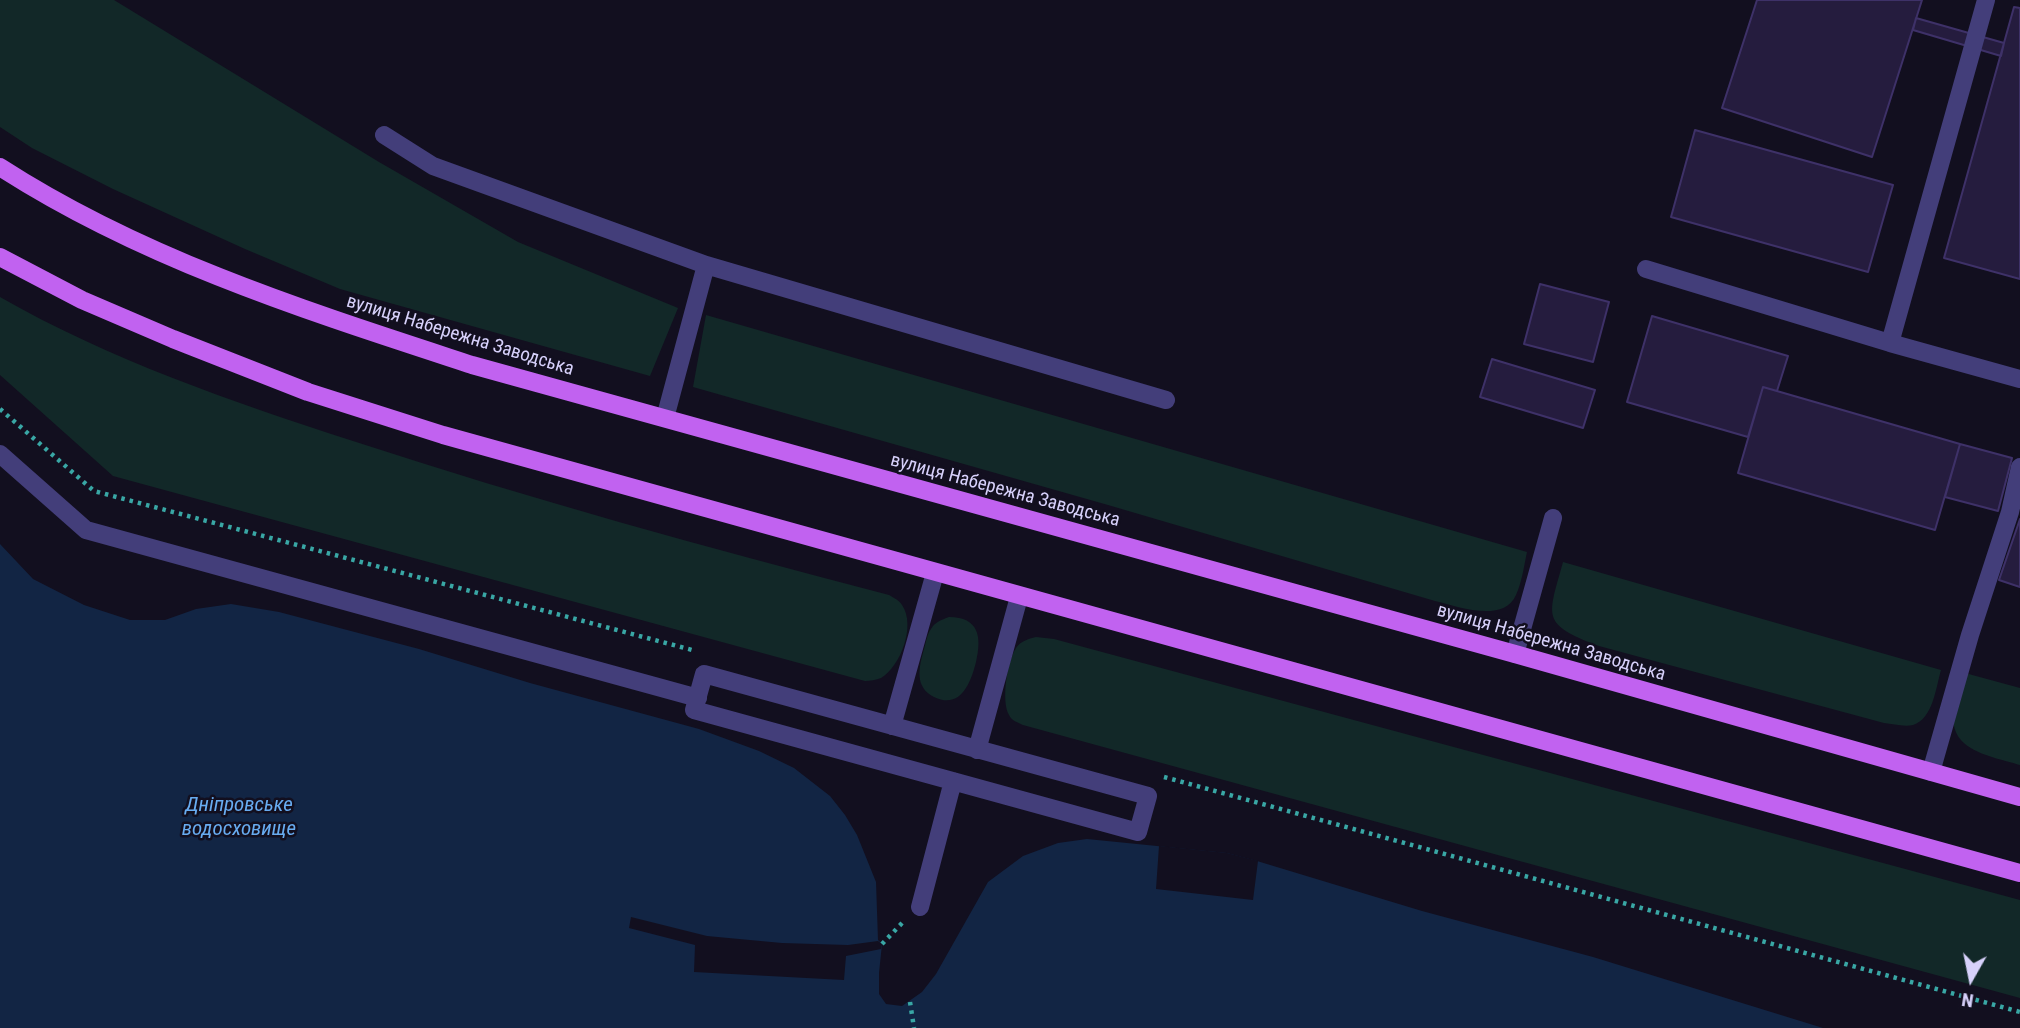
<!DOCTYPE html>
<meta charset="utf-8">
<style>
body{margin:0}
#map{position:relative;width:2020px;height:1028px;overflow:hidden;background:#120f1f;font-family:"Roboto Condensed",sans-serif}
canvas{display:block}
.north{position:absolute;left:1936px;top:944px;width:70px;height:70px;-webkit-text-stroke:5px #120f1f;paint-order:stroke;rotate:189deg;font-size:19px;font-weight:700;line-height:28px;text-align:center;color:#d7d1fb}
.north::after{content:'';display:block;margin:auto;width:24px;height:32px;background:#d7d1fb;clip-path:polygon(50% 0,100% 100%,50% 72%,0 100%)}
</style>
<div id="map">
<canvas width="2020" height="1028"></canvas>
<div class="north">N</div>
</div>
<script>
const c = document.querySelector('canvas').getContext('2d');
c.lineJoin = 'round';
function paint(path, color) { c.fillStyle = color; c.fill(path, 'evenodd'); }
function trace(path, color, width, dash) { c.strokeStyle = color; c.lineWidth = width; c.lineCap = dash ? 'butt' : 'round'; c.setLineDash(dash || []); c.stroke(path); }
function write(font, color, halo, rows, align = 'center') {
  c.font = font + ' "Roboto Condensed",sans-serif'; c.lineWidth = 5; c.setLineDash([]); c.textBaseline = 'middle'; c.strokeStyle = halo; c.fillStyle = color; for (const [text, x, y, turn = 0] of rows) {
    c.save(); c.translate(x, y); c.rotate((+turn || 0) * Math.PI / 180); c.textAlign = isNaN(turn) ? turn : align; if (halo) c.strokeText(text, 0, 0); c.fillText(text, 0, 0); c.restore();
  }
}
paint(new Path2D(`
 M0 0H114L379 162 518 242 678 308 650 376 340 289 245 249 113 189 32 148 0 127Z
 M0 297C110 360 233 402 353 441 530 499 709 548 889 595 894 598 899 600 902 605 916 625 901 666 881 678 876 680 870 681 865 681L113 476 0 375Z
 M706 315 1527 552C1524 566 1522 582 1516 595 1503 624 1457 606 1435 601L1108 505 693 387Z
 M1563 562 1941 670C1936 687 1933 719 1913 725 1904 727 1893 724 1884 723L1599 646C1540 624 1548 617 1563 562Z
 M949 617C979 617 982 637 976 662 971 682 961 710 934 697 914 687 919 667 924 649 926 643 927 634 931 629 935 622 941 620 949 617Z
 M1036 637 1054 639 2020 900V998L1023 725C1017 722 1012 721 1009 715 1001 701 1007 662 1016 648 1021 641 1028 639 1036 637Z
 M1965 673 2020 688V765C1991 756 1948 751 1954 712 1957 699 1961 686 1965 673Z`), '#122828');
paint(new Path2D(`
 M0 544 33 579 84 605 130 620H165L196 609 231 604 279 612 419 649 530 683 699 729 759 751 794 768 830 796 845 815 857 835 876 882 878 940 882 944 879 973V994L886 1004 902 1006 922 992 936 974 988 882 1023 856 1058 843 1087 839 1227 853 1257 861 1422 911 1593 957 1823 1028H0Z`), '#122544');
paint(new Path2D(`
 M1159 846 1227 853 1258 861 1253 900 1156 889Z
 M631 917 707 936 782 943 848 945 878 941 882 944 881 949 846 956 844 980 694 972 695 945 629 928Z`), '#120f1f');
const building = new Path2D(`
 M1757 0H1922L1872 157 1722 108Z
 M2014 7 2020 8V279L1944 258Z
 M1916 18 2004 43 2001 56 1913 30Z
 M1695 130 1893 185 1868 272 1671 217Z
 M1540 284 1609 302 1593 362 1524 344Z
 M1652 316 1788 356 1777 391 1763 387 1748 437 1627 402Z
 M1492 359 1595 390 1583 428 1480 397Z
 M1763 387 1960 444 1935 530 1738 473Z
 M1960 444 2012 458 1998 511 1945 497Z
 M2020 519V587L1999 580Z`);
paint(building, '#251c3e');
trace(building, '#3e3168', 2);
trace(new Path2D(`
 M0 409 94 491 696 651
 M1164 777 2020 1012
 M882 944 904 921
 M910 1002 914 1028`), '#39a7a5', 4.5, [3.5, 5]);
trace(new Path2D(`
 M384 135 433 166 706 265
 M1646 269 1890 343 2020 379
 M1890 343 1986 0
 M665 418 706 265 1166 400
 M0 454 86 530 698 698
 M1515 654 1553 518
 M704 674 1148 796 1138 832 694 710Z
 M892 726 935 573
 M977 750 1019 597
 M1931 772 1970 635 2010 512 2020 467
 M920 907 953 781`), '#433e7a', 18);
trace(new Path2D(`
 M0 167C144 260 310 312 472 365L1515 654 2020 797
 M0 257 82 300 173 339 308 392 443 435 2020 873`), '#c162f0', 18);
write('19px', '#d7d1fb', '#120f1f', [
 ["вулиця Набережна Заводська",460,336,17],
 ["вулиця Набережна Заводська",1005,491,15],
 ["вулиця Набережна Заводська",1551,643,16]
]);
write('italic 21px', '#68acf1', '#120f1f', [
 ["Дніпровське",239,806],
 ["водосховище",239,830]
]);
</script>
